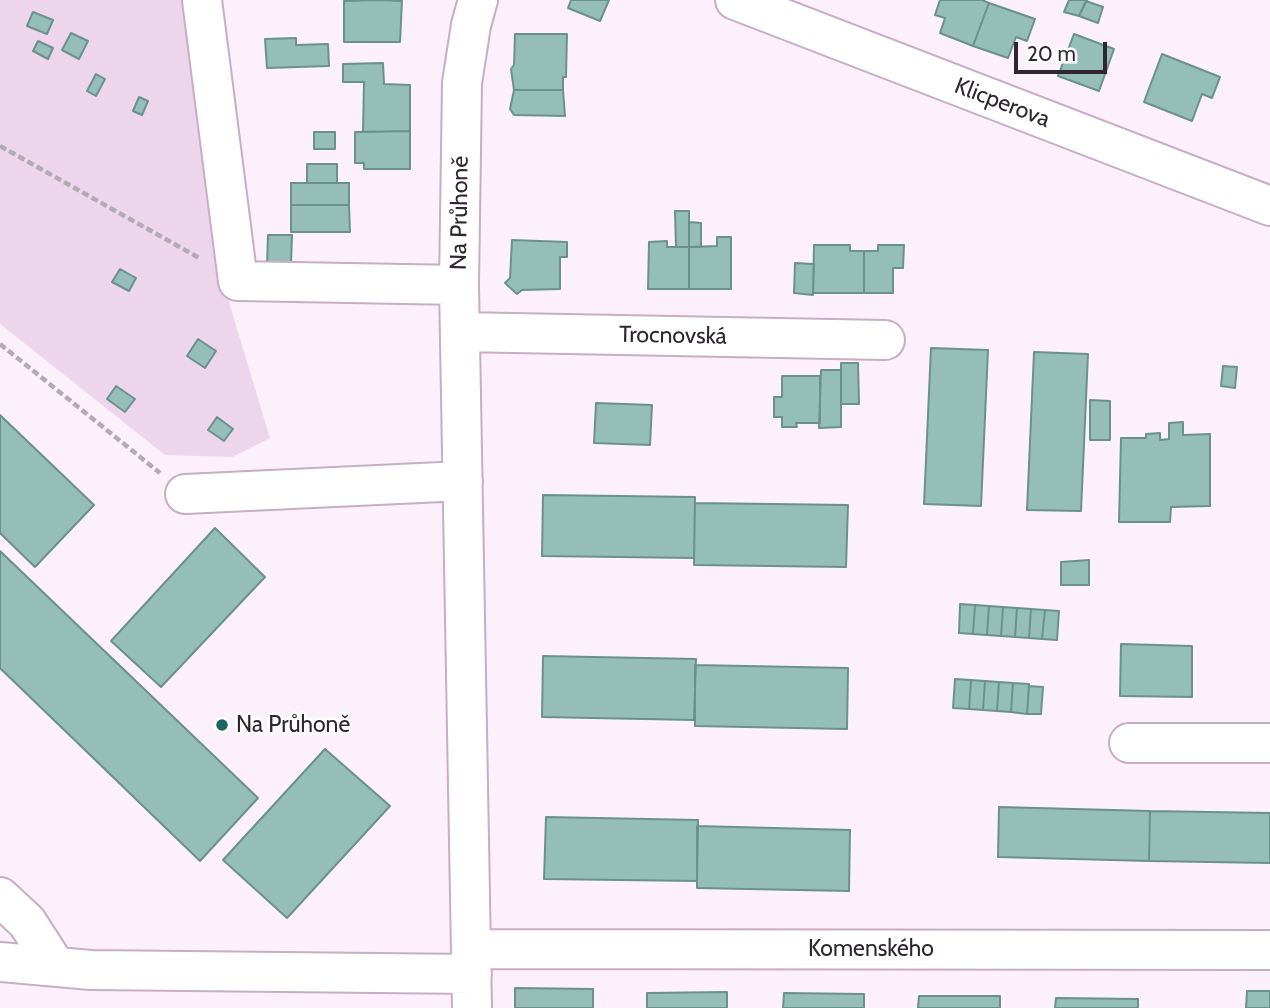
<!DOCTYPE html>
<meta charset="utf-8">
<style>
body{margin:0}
#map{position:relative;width:1270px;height:1008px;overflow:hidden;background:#fcf1fb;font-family:Cabin,sans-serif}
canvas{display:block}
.scale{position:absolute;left:1014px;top:42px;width:93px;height:32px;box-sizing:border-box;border:4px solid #30262f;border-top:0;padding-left:9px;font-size:21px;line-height:24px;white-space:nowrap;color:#30262f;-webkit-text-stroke:5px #fff;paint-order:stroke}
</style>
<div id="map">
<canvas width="1270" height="1008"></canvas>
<div class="scale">20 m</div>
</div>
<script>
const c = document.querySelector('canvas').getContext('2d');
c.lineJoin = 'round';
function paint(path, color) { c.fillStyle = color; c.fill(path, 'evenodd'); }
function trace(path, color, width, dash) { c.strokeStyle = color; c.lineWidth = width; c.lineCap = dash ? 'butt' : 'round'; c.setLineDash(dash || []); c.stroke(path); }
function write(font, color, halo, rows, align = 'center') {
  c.font = font + ' Cabin,sans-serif'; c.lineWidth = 5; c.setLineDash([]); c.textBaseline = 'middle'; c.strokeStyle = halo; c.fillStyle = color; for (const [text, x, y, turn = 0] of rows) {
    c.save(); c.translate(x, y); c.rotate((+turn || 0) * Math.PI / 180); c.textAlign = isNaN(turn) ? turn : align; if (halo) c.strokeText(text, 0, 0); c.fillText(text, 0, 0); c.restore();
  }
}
paint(new Path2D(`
 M0 0H184L219 269 270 438 232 457 165 455 0 324Z`), '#edd6eb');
const building = new Path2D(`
 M376 0 402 1 400 42H344V1Z
 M571 0H609L600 21 568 8Z
 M940 0H982L989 3 973 46 940 33 945 18 935 15Z
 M1069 0H1087L1079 16 1064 12Z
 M1086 1 1103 7 1098 23 1079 16Z
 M989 3 1035 19 1027 41 1016 37 1008 58 973 46Z
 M33 12 53 20 47 34 27 26Z
 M71 33 88 41 79 59 62 50Z
 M515 34H567L566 77H563V90H514L511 69 514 65Z
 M1074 34 1114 49 1099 91 1058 76Z
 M296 38V45L328 44 329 66 267 68 265 39Z
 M38 41 53 48 48 59 33 51Z
 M1162 54 1220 77 1212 98 1202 94 1192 121 1144 102Z
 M383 63 384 84 410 85V131L363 132 364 82H343V64Z
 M96 74 105 79 96 96 87 91Z
 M514 90H563L565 116 514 115 510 109Z
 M139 97 148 101 142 115 133 111Z
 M410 131V169H364V163H355V132Z
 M314 132H335V149H314Z
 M307 164H337V183H307Z
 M291 183H349V205H291Z
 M291 205H349L350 232H291Z
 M675 211H689V247H676Z
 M689 222 701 223V247H689Z
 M268 235H292L291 265H267Z
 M717 237H731V289H689V247L717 246Z
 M512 240 567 242V257H560V289L522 290 517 294 505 283 510 278Z
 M667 241V247H689V289H648L649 242Z
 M814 245H850V251H864V293H813Z
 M878 245H904L903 268H893V293H864V251H878Z
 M795 263 814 264 813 295 794 293Z
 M120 269 136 278 129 291 112 282Z
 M198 339 216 351 205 368 187 356Z
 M931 348 988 350 981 506 924 504Z
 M1034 352 1088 354 1081 511 1027 510Z
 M841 363H858L859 404H841Z
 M1223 366 1237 367 1235 388 1221 386Z
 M821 370H841V427L819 428Z
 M782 376H820V423H796L797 427H782V417H774V397H782Z
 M116 386 135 399 125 412 107 399Z
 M1090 400 1110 401V440H1090Z
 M596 403 652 405 650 445 594 443Z
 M0 415 94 505 35 567 0 533Z
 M217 417 233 429 224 441 208 430Z
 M1183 422V435L1210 434V506L1171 507 1170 522H1119L1121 438H1146V434L1160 433V440L1169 439V423Z
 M543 495 695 497 694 558 542 556Z
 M695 503 848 505 846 567 694 565Z
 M215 528 265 577 161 687 111 641Z
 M0 551 258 798 200 861 0 668Z
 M1089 560V585H1061V562Z
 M960 604 975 605 973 634 959 633Z
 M975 605 989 606 987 635 973 634Z
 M989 606 1003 607 1001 636 987 635Z
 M1003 607 1017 608 1015 637 1001 636Z
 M1017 608 1031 609 1029 638 1015 637Z
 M1031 609 1045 610 1042 639 1029 638Z
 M1045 610 1059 611 1057 640 1042 639Z
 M1121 644 1192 646V697L1120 696Z
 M543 656 696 659 694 720 542 717Z
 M695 665 848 668 847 729 695 726Z
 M955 679 971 680 969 709 953 708Z
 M971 680 985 681 983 710 969 709Z
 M985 681 999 682 997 711 983 710Z
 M999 682 1013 683 1011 712 997 711Z
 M1013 683 1029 684 1027 714 1011 712Z
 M1029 686 1043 687 1041 714H1027Z
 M325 749 390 806 287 918 223 860Z
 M999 807 1150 811 1149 861 998 857Z
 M1150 811 1270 813V863L1149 861Z
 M546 817 698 820 697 881 544 879Z
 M697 826 850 830 849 891 697 888Z
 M515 988 593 989V1008H515Z
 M1247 991H1270V1008H1246Z
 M727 992V1008H647V993Z
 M784 993 864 994V1008H783Z
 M919 996H1000V1008H918Z
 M1056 998 1138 999V1008H1055Z`);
paint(building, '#95beb9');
trace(building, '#6a918c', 2);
const minor = new Path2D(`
 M202 0 238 281 459 285
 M735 0 1270 206
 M460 332 885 340
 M185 494 463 481
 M1129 743H1270
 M0 897 27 922 56 967
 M471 949 1270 950
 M0 962 91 970 472 974
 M472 1008 459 285 462 83 471 25 478 0`);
trace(minor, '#c7adc5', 42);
trace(new Path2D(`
 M0 146 201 259
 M0 344 160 473`), '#b4aab3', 4.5, [7, 3.5]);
trace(minor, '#fff', 38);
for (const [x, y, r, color] of [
 [222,725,7,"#1b6660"]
]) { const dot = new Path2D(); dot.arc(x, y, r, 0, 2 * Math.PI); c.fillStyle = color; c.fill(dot); trace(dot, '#fff', 2.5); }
write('23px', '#30262f', '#fff', [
 ["Klicperova",1002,103,21],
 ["Na Průhoně",460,213,-89],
 ["Trocnovská",673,336,1],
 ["Komenského",871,949]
]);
write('23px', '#30262f', '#fff', [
 ["Na Průhoně",236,725]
], 'left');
</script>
